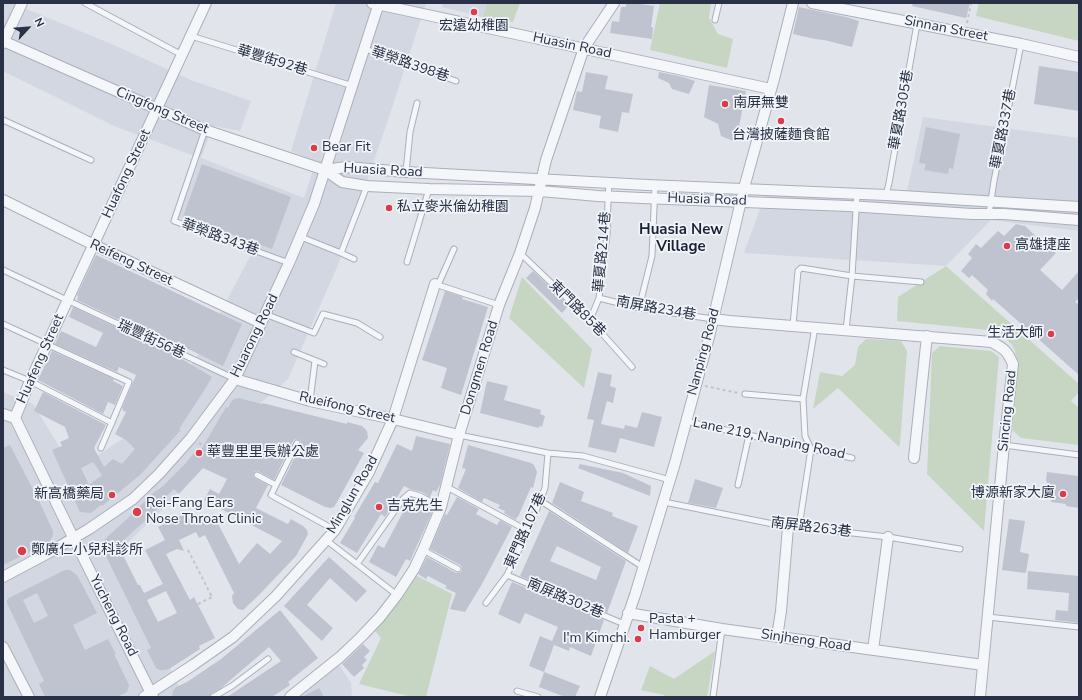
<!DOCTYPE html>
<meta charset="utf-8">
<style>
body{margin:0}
#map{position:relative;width:1082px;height:700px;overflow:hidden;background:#e1e5eb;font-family:"Nunito Sans",sans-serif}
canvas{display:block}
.frame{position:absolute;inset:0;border:4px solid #283145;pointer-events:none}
.north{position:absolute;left:8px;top:8px;width:40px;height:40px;-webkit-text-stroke:3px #f1f4f8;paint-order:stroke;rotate:64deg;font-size:11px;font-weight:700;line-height:16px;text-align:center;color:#283145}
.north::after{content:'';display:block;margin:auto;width:14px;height:18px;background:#283145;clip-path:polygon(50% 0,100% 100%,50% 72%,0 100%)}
</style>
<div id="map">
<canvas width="1082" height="700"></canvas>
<div class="frame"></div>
<div class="north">N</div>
</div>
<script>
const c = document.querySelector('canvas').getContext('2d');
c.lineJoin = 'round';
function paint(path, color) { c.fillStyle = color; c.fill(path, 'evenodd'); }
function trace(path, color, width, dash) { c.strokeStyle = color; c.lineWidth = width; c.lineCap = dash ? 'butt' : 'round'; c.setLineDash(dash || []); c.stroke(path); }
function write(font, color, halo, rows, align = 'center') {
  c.font = font + ' "Nunito Sans","Noto Sans TC",sans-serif'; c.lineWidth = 3.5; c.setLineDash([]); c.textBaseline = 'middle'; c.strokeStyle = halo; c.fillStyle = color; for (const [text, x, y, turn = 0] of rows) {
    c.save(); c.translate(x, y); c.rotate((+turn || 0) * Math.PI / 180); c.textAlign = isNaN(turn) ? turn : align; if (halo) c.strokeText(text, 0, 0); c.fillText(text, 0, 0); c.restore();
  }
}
paint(new Path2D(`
 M3 3H12L114 45 191 80 251 101 240 131 213 126 201 158 304 198 316 161 291 151 336 3H426L389 117 338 265 288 379 230 430 170 502 115 555 184 697H3V392L33 404 59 446 72 473 150 420 156 414 198 355 255 247 178 217 200 158 114 126 3 71Z
 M443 3H487L483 17 442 7Z
 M923 117 1079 138V231L991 220 946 266 744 253 768 187 907 191Z
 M337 662 351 683 352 697H293Z`), '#d3d7e1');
paint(new Path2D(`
 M487 3H520L513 22 483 17Z
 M660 3H711L709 18 718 34 733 39 727 68 650 50Z
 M979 3H1079V41L976 16Z
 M946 266 1079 384V392L1071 401 1079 408V445L1021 438 1012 430 1019 364 1013 346 998 331 897 321 898 297Z
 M522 277 592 349 584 388 509 318Z
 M866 339 901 341 907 351 900 444 899 447 838 388 813 409 820 372 842 376 855 365 858 347Z
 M940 346 991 351 999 357 984 531 927 474 932 353Z
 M415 575 452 594 426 697H412L359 684 381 638 374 630Z
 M715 651 707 697H663L664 695 641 690 650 666 674 679Z`), '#c6d6c2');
paint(new Path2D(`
 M626 3H635L654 6 651 27H653L652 39 610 33 612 21 619 22 621 7H626Z
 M913 3H970L966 18 912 6Z
 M799 7 846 17 859 21 852 47 824 40 815 39 793 34Z
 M1039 66 1079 72V111L1034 104Z
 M586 72 608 76 605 89 633 94 629 113 622 112 618 132 599 128 601 116 573 110 577 91 582 92Z
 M659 72 683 77 695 81 689 94 672 89 669 83 658 78Z
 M709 85 746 91 736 142 721 136 718 124 704 117Z
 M926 127 960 134 953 169 949 168 948 174 924 170 926 164 919 163Z
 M202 164 291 197 272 249 183 217Z
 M1016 224 1025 226 1044 244 1046 243 1056 253 1040 270 1062 290 1079 271V298L1075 302 1079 305V375L993 299 992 301 986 294 988 290 972 275 969 278 961 271 972 258 968 254 976 244 981 248 998 231 1004 236Z
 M96 255 242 324 223 366 172 341 170 344 77 300 78 296 77 295Z
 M533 271 569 305 562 313 526 278Z
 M445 291 463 297 462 299 488 307 461 395 441 388 447 368 422 360Z
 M73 307 177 356 212 377 205 389 179 429 181 430 140 475 102 506 101 505 91 513 80 512 52 450 62 446 60 442 69 438 65 427 34 411 43 392 106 425 94 448 104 467 113 459 122 464 135 449 126 440 115 434 126 412 122 410 123 409 122 408 136 375 119 367 117 372 55 344 61 331 96 347 103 333 69 317ZM93 462 102 475 89 485 81 468Z
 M52 351 114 379 113 381 123 386 115 405 108 402 103 414 38 380Z
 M598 372 612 375 610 386 616 388 613 403 607 401 601 424 624 429 625 425 637 428 642 412 662 417 654 447 620 438 616 453 588 447 594 420 587 419Z
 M487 381 508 386 504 400 541 410 540 414 545 416 542 427 539 426V428L480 413Z
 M239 398 262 404V403L347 424V422L362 426 367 431 368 438 358 450 364 453 337 502 334 507 331 508 325 507 281 485 301 445V441L298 439H295L293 441 274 480 258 471H255L254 473 253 476 255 478 268 485 256 508 288 524 291 519 303 526 307 530 308 534 306 538 296 556 259 595 243 610 238 609 233 603 232 596 234 593 205 535 199 538 196 532 179 540 184 551 177 549 166 554 190 600 194 597 215 638 199 646 200 649 169 669 164 670H160L156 668 147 650 151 648 103 550V543L107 537 126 520 152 494 163 486 185 464 198 448 201 450 226 407 228 408 231 402 234 399ZM203 468 227 479 219 494 210 489 204 500 282 541 270 554 257 543 239 564 213 514 192 524 186 513 158 527 165 540 145 550 163 584 144 593 140 585H138L118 545 137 528 150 516 162 504 160 502 174 489 179 494ZM166 591 177 613 158 622 147 600Z
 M416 436 450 444 440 485 436 492 433 490 430 497 422 492 410 489 404 486 385 517 381 514 357 553 340 543 355 518 354 517 375 482 378 483 397 444 412 451Z
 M10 445 40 503 53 531V535L49 543 3 565V448Z
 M468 445 531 463 534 465 537 472 533 488 531 487 518 517H517L516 520 504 513 505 511 498 508 500 505 484 498 482 502 458 488 466 469 462 468Z
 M580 464 623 473 651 486 650 496 578 468Z
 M1047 472 1079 476V508L1066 506V504L1051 502 1052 497 1046 496 1047 481H1046Z
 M695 479 723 488 716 508 688 503Z
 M560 482 584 492 581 501 613 513 612 516 638 526 628 553 552 503Z
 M411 497 418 500 434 508 410 561 406 559 396 577 369 562 378 545 384 548Z
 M457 497 479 509 476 514 497 525 500 520 512 527 482 584 465 612 450 609 456 593 445 588 447 586 428 576 426 579 418 574 427 557 456 573H460L462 571V567L460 565 430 549 445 514 447 515Z
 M549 511 626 561 607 613 520 576ZM557 546 601 567 596 580 550 561Z
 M1009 519 1025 521 1020 552 1029 554 1026 573 1002 570Z
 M329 557 367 591 356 602 330 578 307 605 333 628 322 641 284 606Z
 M65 570H70L77 575 97 613 73 625 85 650 108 639 116 654H114L129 685 127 692 117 697H45L39 684 44 681 7 603V600L9 598ZM37 593 48 616 34 623 23 600Z
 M1028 571 1079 576V623L1055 620 1056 610 1068 611 1069 593 1027 589Z
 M512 582 604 620 591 656 570 647 569 651 554 645 544 672 529 666 540 636 552 641 558 627 525 613 520 624 498 614Z
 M280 610 318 658 288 682 290 685 272 697H227L281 661 269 647 220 689 211 694 209 697H172L173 691 176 687 187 682 221 659Z
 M363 644 370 651 364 657 367 660 362 665 364 668 354 677 342 664Z
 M544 672 580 686 575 697H565L539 687Z
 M319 688 324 697H302Z`), '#bec3cf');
const service = new Path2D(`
 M85 3 182 55
 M715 20 719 3
 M191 36 353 86
 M365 49 456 81
 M3 120 91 160
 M205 130 174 221 289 263
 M406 172 410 132 417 103
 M886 195 889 183 917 24
 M989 214 994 181 1021 44
 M301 237 341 253 367 186
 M341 253 354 259
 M520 253 590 320 632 367
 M407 262 429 189
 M3 270 235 379
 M435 284 499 305
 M438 285 454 249
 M599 298 639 308 713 319
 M639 308 652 256 655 185
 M265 314 314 333 323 314 357 323 380 337
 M590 320 599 298 607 235 608 200 609 182
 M3 324 129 382 101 448
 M793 325 798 271 801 268 852 276 921 282
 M846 330 852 276 857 194
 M294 352 324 364
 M3 370 30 381 112 423
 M745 394 803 399
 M310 401 315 361
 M685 421 852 458
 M459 435 548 453 583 456 670 480
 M1004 445 1079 455
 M257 475 276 485 271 495 335 530
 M276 485 297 443
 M738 485 749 435
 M447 487 528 531
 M541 501 643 567
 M664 502 788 527H799L888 537 960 549
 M799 527 811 449 805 436 803 399 815 327
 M326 540 397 595
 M423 550 458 569
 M357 564 403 499 410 493 420 496 441 507
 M507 575 624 624
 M486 603 507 575 528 531 545 488 548 453
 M988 617 1079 627
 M517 691 538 697
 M213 697 232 686 268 659
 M713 697 722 629`);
const minor = new Path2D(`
 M372 3 771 89
 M812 3 1021 44 1079 57
 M3 41 205 130 325 170 342 182 367 186 429 189 540 191 598 196 642 198 848 206 972 214H1004L1079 220
 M3 43 22 3
 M325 170 346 167 406 172 647 185 886 195 1079 207
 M3 200 94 245 261 323
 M713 319 730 321 992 342C1004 349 1007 350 1013 364L1004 445 980 697
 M235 379 310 401 393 419 459 435
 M3 414 15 418 66 523 153 697
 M15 418 30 381 206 3
 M914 458 927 336
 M3 577 50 552 89 529 133 499 159 474 191 438 235 379 289 263 314 204 379 3
 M628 613 722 629 983 665
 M777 637 781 611 788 527
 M3 647 29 697
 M873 650 888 537
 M144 697 193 665 233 637 276 596 335 530 369 472 393 419 435 284
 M290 697 340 657 361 637 380 617 397 595 414 569 423 550 441 507 459 435 499 305 520 253 535 208 546 160 584 48 614 3
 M600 697 635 595 675 463 709 337 744 188 774 79 793 3`);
trace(service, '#aaafb9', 7);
trace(minor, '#aaafb9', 12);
trace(new Path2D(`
 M967 23 971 3
 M705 386 738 393
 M199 443 251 471
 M188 550 212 597 210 593
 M198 604 212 597`), '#c0c3ca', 2, [3, 3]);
trace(service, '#f5f6f9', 5);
trace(minor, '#f5f6f9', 10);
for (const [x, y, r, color] of [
 [474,12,4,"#db3b4a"],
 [725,104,4,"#db3b4a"],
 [781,121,4,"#db3b4a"],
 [314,148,4,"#db3b4a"],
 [389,208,4,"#db3b4a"],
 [1007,246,4,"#db3b4a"],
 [1051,334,4,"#db3b4a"],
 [199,453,4,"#db3b4a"],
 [1063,494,4,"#db3b4a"],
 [112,495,4,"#db3b4a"],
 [379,507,4,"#db3b4a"],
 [137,512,5,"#db3b4a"],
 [22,551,5,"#db3b4a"],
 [641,628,4,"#db3b4a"],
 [638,639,4,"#db3b4a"]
]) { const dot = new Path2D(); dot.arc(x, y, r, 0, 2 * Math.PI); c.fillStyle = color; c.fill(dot); trace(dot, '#f1f4f8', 1.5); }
write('14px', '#283145', '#f1f4f8', [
 ["宏遠幼稚園",474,27,"center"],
 ["南屏無雙",733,104],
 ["台灣披薩麵食館",781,136,"center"],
 ["Bear Fit",322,148],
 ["私立麥米倫幼稚園",397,208],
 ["高雄捷座",1015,246],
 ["生活大師",1043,334,"right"],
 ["華豐里里長辦公處",207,453],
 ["博源新家大廈",1055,494,"right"],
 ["新高橋藥局",104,495,"right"],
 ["Rei-Fang Ears",146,504],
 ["Nose Throat Clinic",146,520],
 ["吉克先生",387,507],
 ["鄭廣仁小兒科診所",31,551],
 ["Pasta +",649,620],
 ["Hamburger",649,636],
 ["I'm Kimchi.",630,639,"right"]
], 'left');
write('14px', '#283145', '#f1f4f8', [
 ["Sinnan Street",946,29,11],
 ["Huasin Road",572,46,12],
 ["華豐街92巷",272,61,17],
 ["華榮路398巷",410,65,19],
 ["華夏路305巷",902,110,-80],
 ["Cingfong Street",162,111,23],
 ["華夏路337巷",1004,129,-79],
 ["Huasia Road",383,171,3],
 ["Huafong Street",127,174,-65],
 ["Huasia Road",707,200,2],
 ["華榮路343巷",220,238,20],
 ["華夏路214巷",603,252,-85],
 ["Reifeng Street",131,263,25],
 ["東門路85巷",577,309,45],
 ["南屏路234巷",656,309,10],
 ["Huarong Road",255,336,-64],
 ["瑞豐街56巷",151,340,25],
 ["Nanping Road",704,352,-75],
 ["Huafeng Street",41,359,-66],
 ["Dongmen Road",480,368,-73],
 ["Rueifong Street",347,408,13],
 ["Sincing Road",1008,411,-84],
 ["Lane 219, Nanping Road",769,439,12],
 ["Minglun Road",353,495,-60],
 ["南屏路263巷",811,528,7],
 ["東門路107巷",526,531,-66],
 ["南屏路302巷",565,599,23],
 ["Yucheng Road",113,616,63],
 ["Sinjheng Road",806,641,8]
]);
write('bold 15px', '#1a2236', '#f1f4f8', [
 ["Huasia New",681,230],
 ["Village",681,247]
]);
</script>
